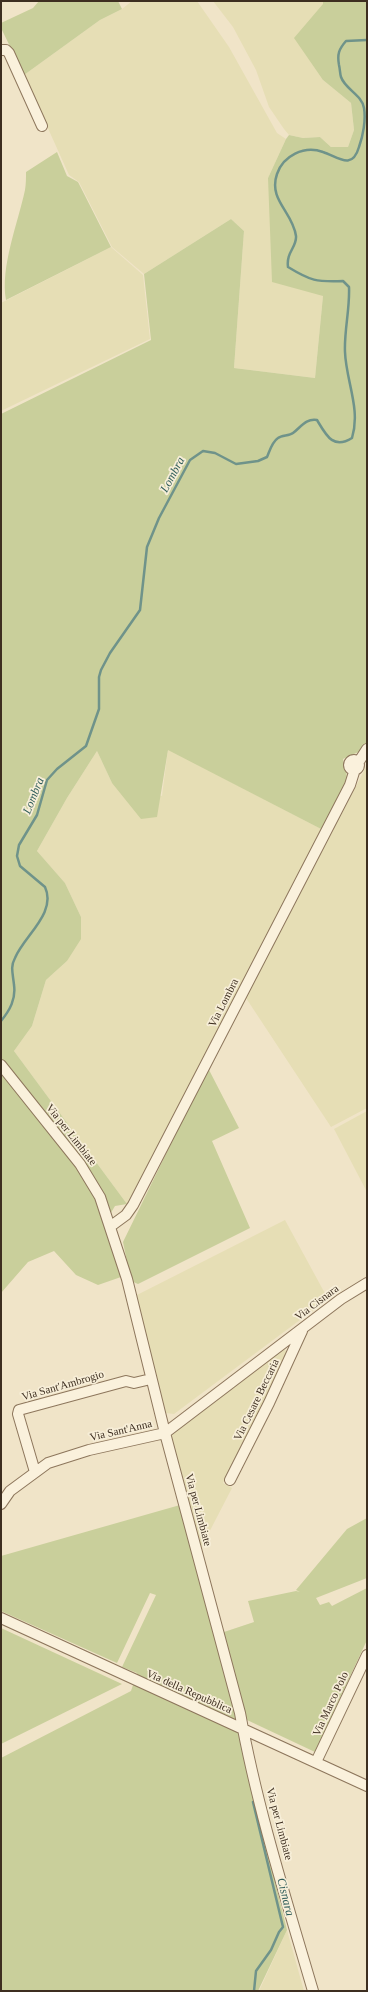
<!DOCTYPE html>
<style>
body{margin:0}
#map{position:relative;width:368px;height:1992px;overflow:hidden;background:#f0e4c8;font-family:Georgia,serif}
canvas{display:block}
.frame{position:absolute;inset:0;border:2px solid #3d2e20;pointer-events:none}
</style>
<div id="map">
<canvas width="368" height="1992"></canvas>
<div class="frame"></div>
</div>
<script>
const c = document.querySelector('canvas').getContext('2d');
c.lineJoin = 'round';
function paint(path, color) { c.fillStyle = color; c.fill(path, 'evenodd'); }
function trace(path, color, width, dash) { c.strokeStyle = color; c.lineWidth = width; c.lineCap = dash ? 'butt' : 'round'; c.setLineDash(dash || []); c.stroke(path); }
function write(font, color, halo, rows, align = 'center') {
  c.font = font + ' Georgia,serif'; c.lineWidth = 3.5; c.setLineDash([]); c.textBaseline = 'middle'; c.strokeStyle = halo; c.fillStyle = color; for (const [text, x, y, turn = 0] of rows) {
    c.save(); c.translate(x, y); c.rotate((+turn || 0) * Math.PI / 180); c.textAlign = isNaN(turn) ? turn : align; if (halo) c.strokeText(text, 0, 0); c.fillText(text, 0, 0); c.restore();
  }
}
paint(new Path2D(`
 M132 1H197L229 47 277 133 286 139 268 178 323 296 315 378 234 368 244 231 231 219 144 274 112 247 79 182 69 175 24 75 100 20 122 9Z
 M213 1H323V80L351 103 354 130 348 147H331L320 137 303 138 289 135 284 129 269 107 256 70 233 27Z
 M111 247 143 275 150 339 1 411V303Z
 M168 749 323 830 127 1204 14 1051 32 1026 46 980 67 961 81 917 65 883 37 851 67 798 97 751 112 783 162 796Z
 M367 765V1108L331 1127 246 998Z
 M367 1111V1192L334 1129Z
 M285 1220 328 1299 174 1414 166 1413 135 1296Z
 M282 1347 288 1353 223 1483 232 1488 201 1548 171 1435Z
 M287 1930 304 1991H259Z`), '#e6deb5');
paint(new Path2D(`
 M39 1H118L122 9 100 20 24 75 1 28V23L33 8Z
 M323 1H367V745L365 749 343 759 348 781 323 830 168 750 157 817 141 819 112 783 97 751 67 798 37 851 65 883 81 917V939L67 961 46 980 32 1026 14 1051 127 1204 115 1206 106 1221 121 1277 98 1285 76 1275 54 1251 28 1262 1 1293V414L151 340 144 274 231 219 244 231 234 368 315 378 323 296 272 282 268 178 286 139 289 135 303 138 320 137 331 147H348L354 130 351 103 323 80 294 38 323 4Z
 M57 152 67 176 78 182 111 247 6 300C0 267 18 223 25 190 26 184 26 178 26 172Z
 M208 1068 239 1128 212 1141 250 1228 138 1284 131 1281 123 1242Z
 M180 1505 218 1634 254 1622 248 1601 296 1591 300 1592 296 1590 347 1529 367 1518V1578L316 1598 320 1605 329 1602 332 1606 367 1588V1640L315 1752 247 1720 239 1736 287 1930 258 1991H1V1758L131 1691 137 1673 122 1667 156 1595 150 1593 117 1663 1 1611V1556Z
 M1 1628 122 1684 1 1744Z`), '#c9cf9b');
trace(new Path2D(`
 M1 1021C10 1010 16 999 14 985 13 974 10 967 15 958 24 936 57 913 45 887L20 866 17 856 19 845 37 815 47 780 57 769 86 746 99 709V677L101 670 110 653 140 610 147 547 159 518 190 460 203 451 215 453 236 464 258 461 267 457C270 450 272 442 278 438 282 435 289 436 293 433 301 427 306 418 317 420 326 435 333 450 352 438 361 409 346 381 345 352 344 331 350 309 349 287L343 281C316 282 311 281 288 267 286 252 297 247 296 236 293 212 268 200 277 174 283 156 304 145 323 152 338 157 352 171 359 147 363 136 366 120 364 108 362 95 345 89 341 77 340 74 340 69 339 65 337 54 339 49 346 41L367 40
 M253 1802 283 1927 279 1932 271 1950 256 1971 254 1991`), '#6f938a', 2.5);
const minor = new Path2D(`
 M1 50H6L9 53 42 126
 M349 765a5 5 0 1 1 10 0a5 5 0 1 1-10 0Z
 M358 763 367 749
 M1 1065 80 1164 100 1197 127 1279 165 1433 240 1713C257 1807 286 1899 313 1991
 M111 1226 126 1215 133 1205 350 785 355 769
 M35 1472 18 1414 19 1410 126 1381 134 1383 151 1379
 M230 1480 269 1403 302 1331
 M1 1504 10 1491 48 1463 89 1450 165 1433 341 1299 367 1283
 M1 1618 367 1786
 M316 1762 367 1655`);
trace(minor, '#8d765c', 12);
trace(minor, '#faf1dc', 10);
write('11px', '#3d2e20', '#f7eed8', [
 ["Via Lombra",224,1003,-63],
 ["Via per Limbiate",71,1135,52],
 ["Via Cisnara",317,1303,-37],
 ["Via Sant'Ambrogio",63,1386,-16],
 ["Via Cesare Beccaria",257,1400,-64],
 ["Via Sant'Anna",121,1431,-13],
 ["Via per Limbiate",198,1510,75],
 ["Via della Repubblica",189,1692,24],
 ["Via Marco Polo",331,1704,-65],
 ["Via per Limbiate",279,1824,75]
]);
write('italic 12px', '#2f5d5a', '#f7eed8', [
 ["Lombra",173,475,-62],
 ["Lombra",34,796,-68],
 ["Cisnara",285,1897,76]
]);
</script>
